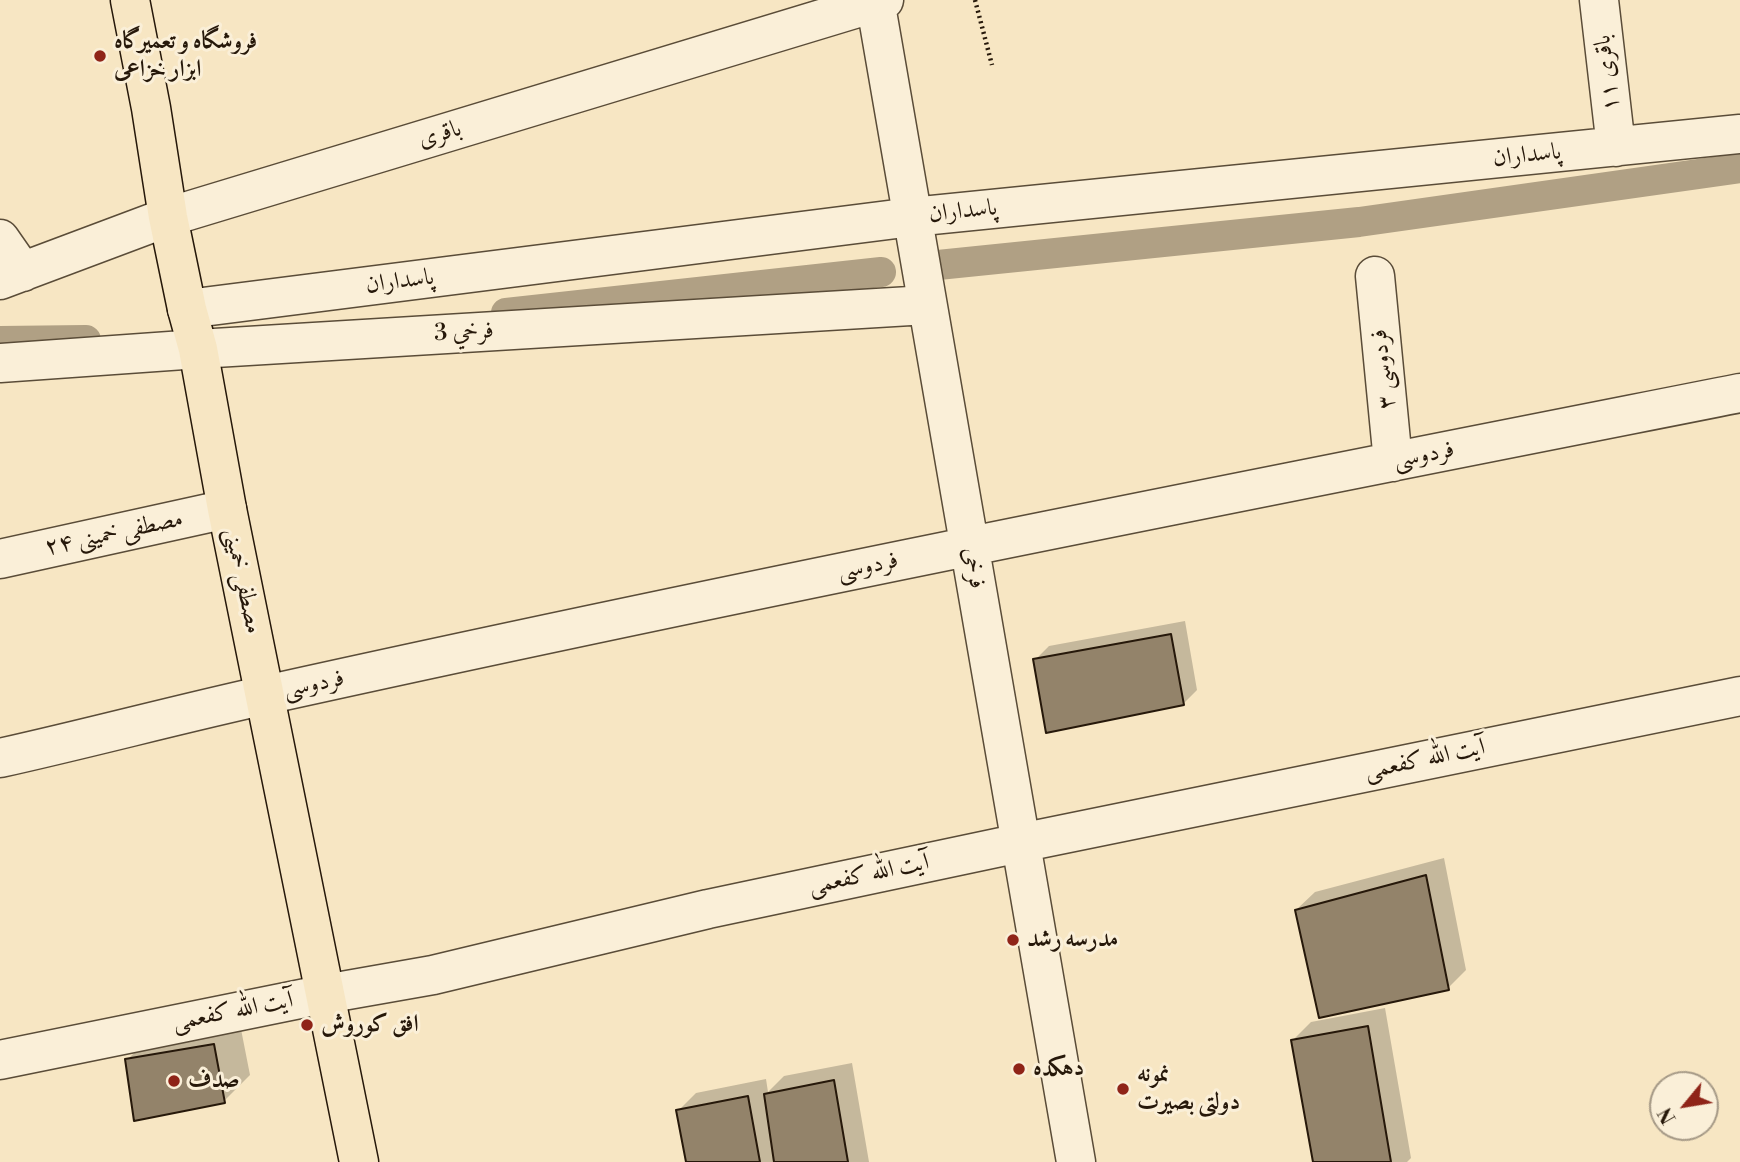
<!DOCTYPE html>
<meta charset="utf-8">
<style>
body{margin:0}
#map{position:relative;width:1740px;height:1162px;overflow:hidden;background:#f7e6c3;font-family:"Libre Bodoni",serif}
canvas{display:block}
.north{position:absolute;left:1649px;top:1071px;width:70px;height:70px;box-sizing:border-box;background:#faefd8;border:2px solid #a59986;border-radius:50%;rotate:240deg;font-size:19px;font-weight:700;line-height:28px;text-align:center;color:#26180a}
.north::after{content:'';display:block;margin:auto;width:24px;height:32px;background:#8f2418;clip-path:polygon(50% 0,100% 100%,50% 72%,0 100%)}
</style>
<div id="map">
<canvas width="1740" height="1162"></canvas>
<div class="north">N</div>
</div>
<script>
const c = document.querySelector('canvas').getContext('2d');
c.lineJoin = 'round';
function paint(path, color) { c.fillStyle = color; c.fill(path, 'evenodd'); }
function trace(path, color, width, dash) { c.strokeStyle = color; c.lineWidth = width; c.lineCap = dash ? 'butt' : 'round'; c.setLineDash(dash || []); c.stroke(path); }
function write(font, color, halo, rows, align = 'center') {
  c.font = font + ' "Libre Bodoni",Amiri,serif'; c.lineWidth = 6; c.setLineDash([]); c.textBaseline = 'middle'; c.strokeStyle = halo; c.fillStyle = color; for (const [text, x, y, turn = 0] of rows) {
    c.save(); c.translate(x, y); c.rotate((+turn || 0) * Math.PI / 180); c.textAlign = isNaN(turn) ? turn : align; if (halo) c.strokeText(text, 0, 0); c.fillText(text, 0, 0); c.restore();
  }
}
paint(new Path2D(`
 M1185 621 1197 690 1183 704 1035 660 1049 646Z
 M1444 858 1466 970 1448 988 1296 910 1315 892Z
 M1385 1008 1411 1158 1407 1162H1315L1293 1040 1311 1022Z
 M239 1019 250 1075 224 1101 127 1060 153 1034Z
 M852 1063 869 1162H688L678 1111 696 1093 766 1079 768 1092 784 1076Z`), '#0003');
trace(new Path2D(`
 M938 265 1359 222 1740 168
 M506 313 881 272
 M0 341 86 340`), '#b0a084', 30);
const building = new Path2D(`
 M1171 634 1184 705 1046 733 1033 659Z
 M1426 875 1449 990 1319 1018 1295 910Z
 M1368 1026 1391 1162H1313L1291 1040Z
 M214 1044 225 1103 134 1121 125 1059Z
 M834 1080 848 1162H774L764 1094Z
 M748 1096 760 1162H686L676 1110Z`);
paint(building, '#93836a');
trace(building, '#26180a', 2);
const minor = new Path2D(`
 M875 0 1076 1162
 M1599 0 1616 147
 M0 239 23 272
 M1375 276 1393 462
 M0 280 168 217 884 0
 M187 309 912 217 1740 134
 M0 363 198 349 927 305
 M0 559 227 509
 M0 758C90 738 179 714 270 694 758 586 1249 490 1740 393
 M0 1060 325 994 433 975 708 909 1020 843 1740 696`);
const major = new Path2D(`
 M130 0 151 108 168 217 187 309 198 349 227 509 359 1162`);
trace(minor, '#5a4c38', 41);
trace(major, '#26180a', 41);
trace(new Path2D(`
 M975 0 992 65`), '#26180a', 4.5, [2, 3.5]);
trace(minor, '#faefd8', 38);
trace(major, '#f7e6c3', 38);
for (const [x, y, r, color] of [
 [100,56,7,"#8f2418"],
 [1013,940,7,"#8f2418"],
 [307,1025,7,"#8f2418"],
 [1019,1069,7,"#8f2418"],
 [174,1081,7,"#8f2418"],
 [1123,1089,7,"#8f2418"]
]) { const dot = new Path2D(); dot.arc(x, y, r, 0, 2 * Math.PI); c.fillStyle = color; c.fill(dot); trace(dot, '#faefd8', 2.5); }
write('bold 24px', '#26180a', '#faefd8', [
 ["فروشگاه و تعمیرگاه",114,42],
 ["ابزار خزاعی",114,70],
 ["مدرسه رشد",1027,940],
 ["افق کوروش",321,1025],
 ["دهکده",1033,1069],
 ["نمونه",1137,1075],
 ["دولتی بصیرت",1137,1103],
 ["صدف",188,1081]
], 'left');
write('24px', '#26180a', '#faefd8', [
 ["باقری ۱۱",1608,73,-97],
 ["باقری",440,135,-17],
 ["پاسداران",1527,156,-6],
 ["پاسداران",963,212,-6],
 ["پاسداران",400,282,-7],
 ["فرخي 3",464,333,-3],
 ["فردوسی ۳",1384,369,-96],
 ["فردوسی",1424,456,-11],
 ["مصطفی خمینی ۲۴",114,534,-12],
 ["فردوسی",868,567,-12],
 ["فرخی",973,568,80],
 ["مصطفی خمینی",242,581,78],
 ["فردوسی",314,685,-12],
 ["آیت الله کفعمی",1425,760,-12],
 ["آیت الله کفعمی",869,875,-12],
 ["آیت الله کفعمی",233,1012,-11]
]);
</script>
